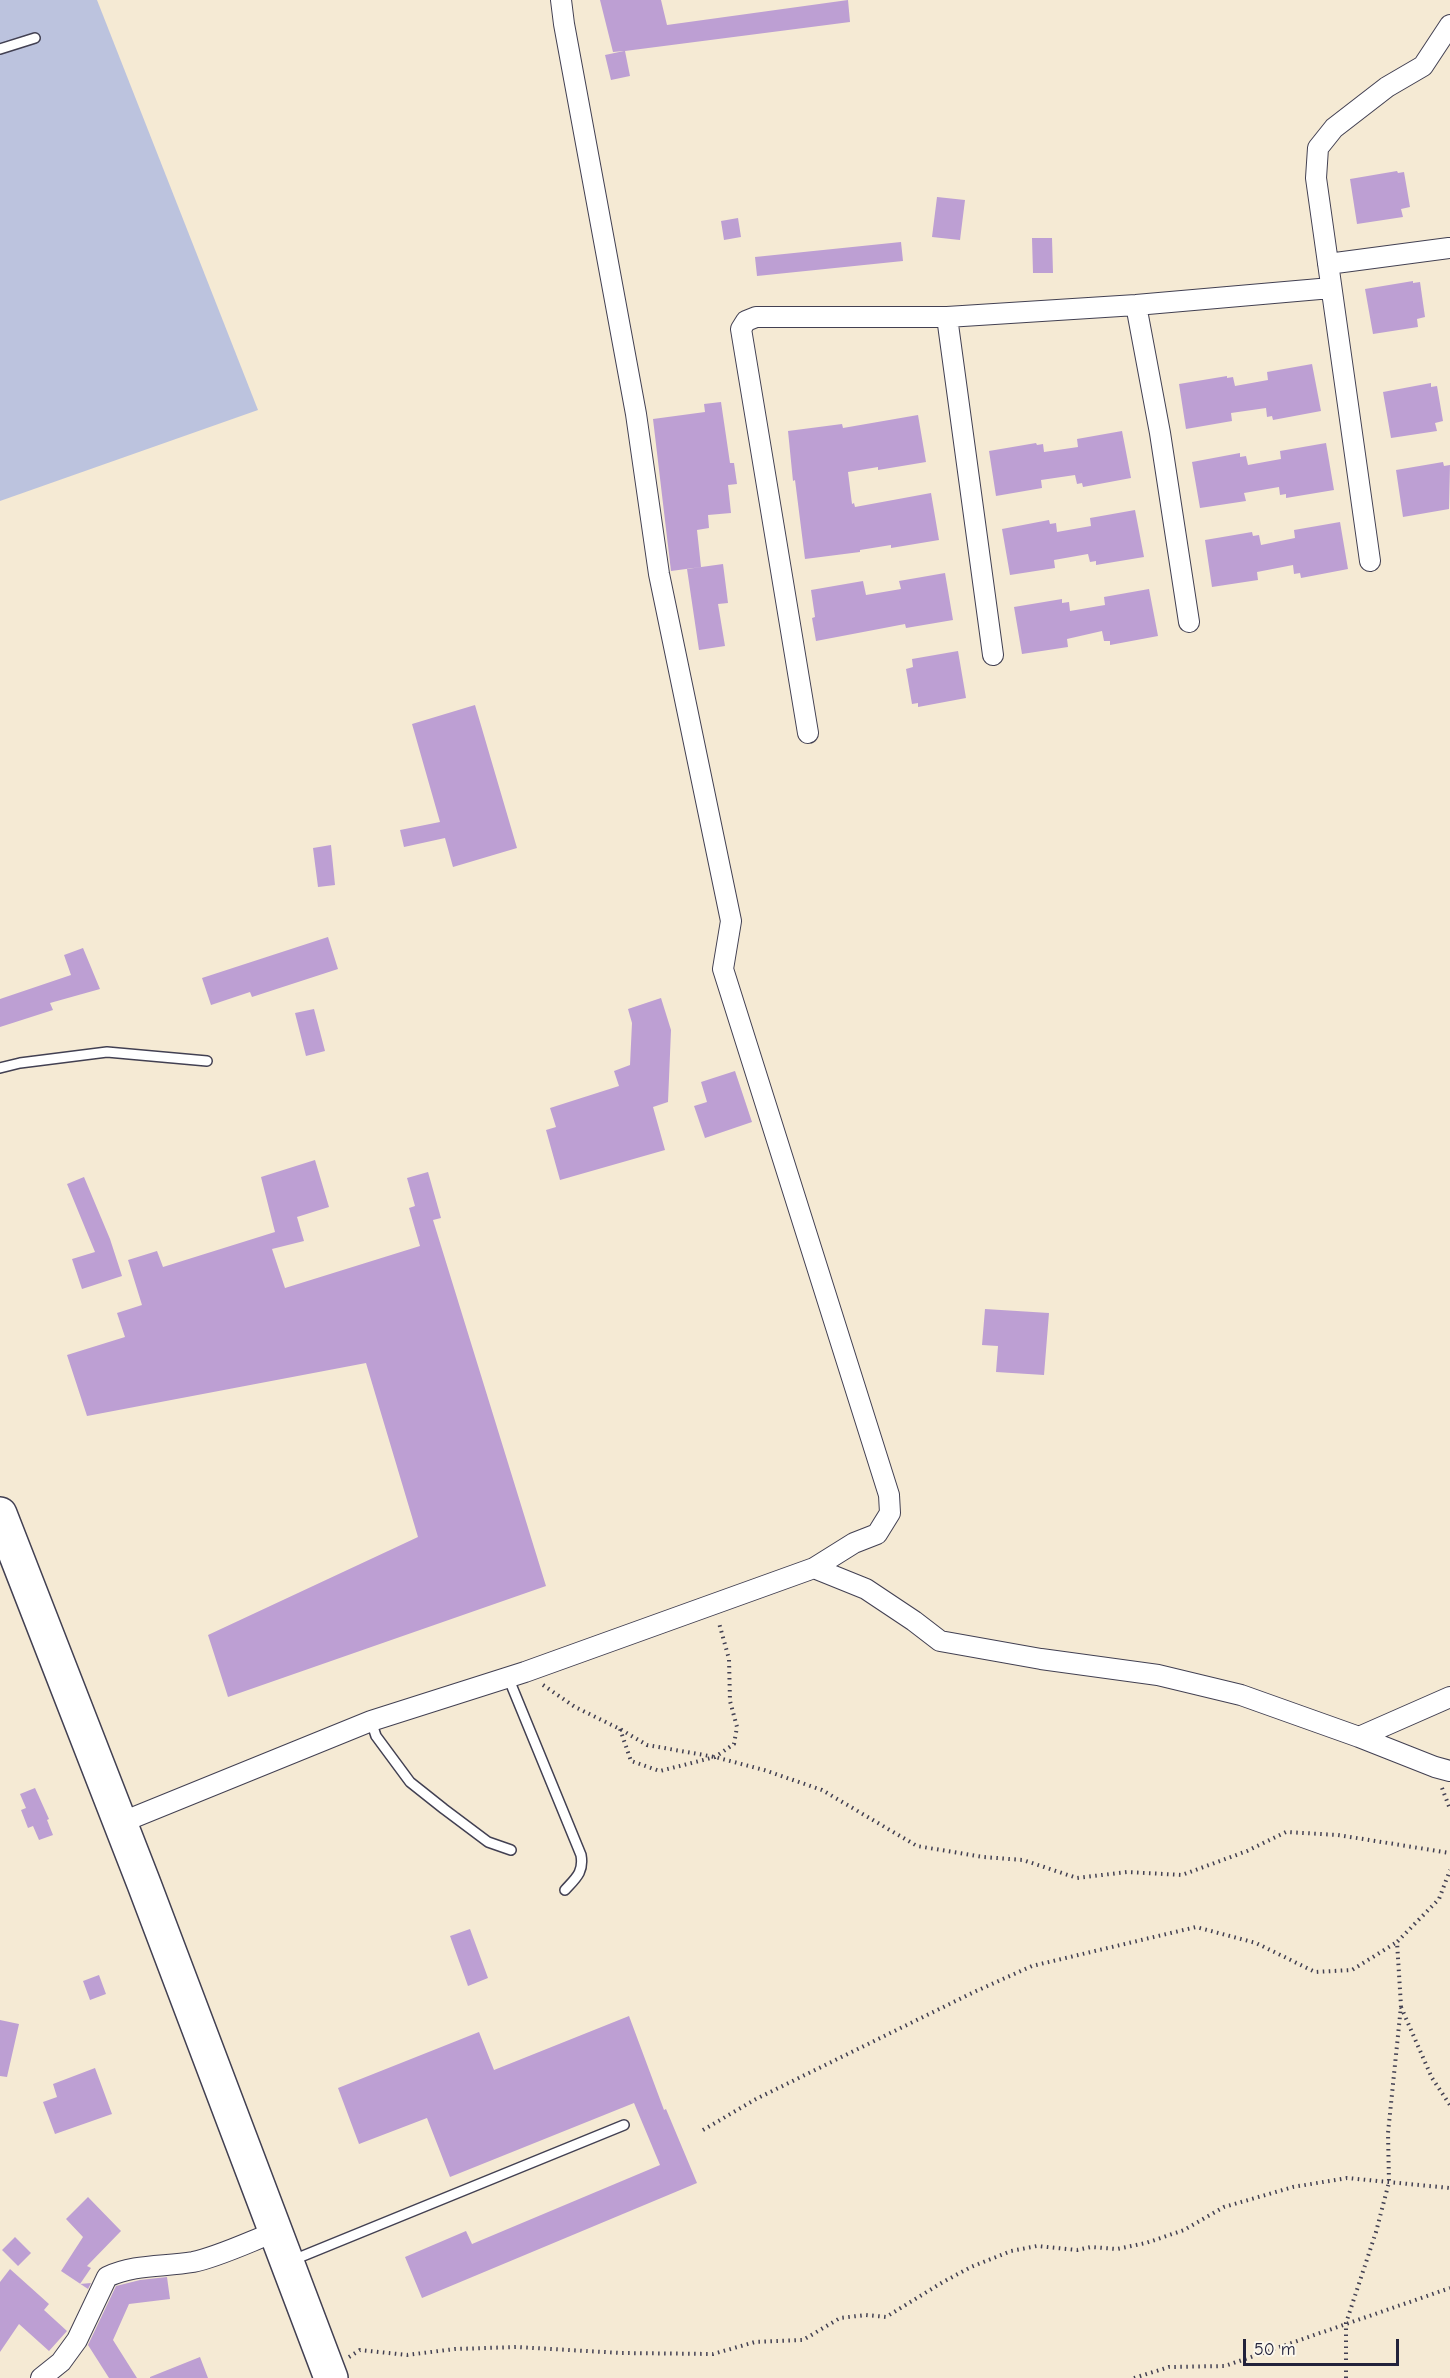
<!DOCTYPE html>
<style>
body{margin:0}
#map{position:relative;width:1450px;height:2378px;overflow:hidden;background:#f5ead4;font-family:"Comic Neue",sans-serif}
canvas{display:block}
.scale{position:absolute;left:1243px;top:2339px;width:156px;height:27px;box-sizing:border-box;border:3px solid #22223b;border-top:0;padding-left:8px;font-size:18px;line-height:21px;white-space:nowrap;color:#22223b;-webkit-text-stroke:4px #fbf7ec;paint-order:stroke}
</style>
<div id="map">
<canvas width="1450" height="2378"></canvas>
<div class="scale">50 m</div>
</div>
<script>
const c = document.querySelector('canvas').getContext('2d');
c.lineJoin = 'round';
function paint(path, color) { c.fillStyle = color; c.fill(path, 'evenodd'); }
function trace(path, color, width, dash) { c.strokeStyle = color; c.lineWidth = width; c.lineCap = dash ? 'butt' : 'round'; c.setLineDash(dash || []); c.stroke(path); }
paint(new Path2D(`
 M0 0H97L258 410 0 501Z`), '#bcc3de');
paint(new Path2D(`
 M600 0H661L667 25 848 0 850 22 625 51 630 76 611 80 605 55 624 51 613 52Z
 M1397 171 1398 173 1404 172 1410 207 1401 209 1403 217 1357 224 1350 179Z
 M937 197 965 200 960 240 932 237Z
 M738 218 741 237 724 240 721 221Z
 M1032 238H1052L1053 273H1033Z
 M901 242 903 261 757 276 755 257Z
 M1413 281V283L1420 282 1425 317 1417 319 1418 327 1373 334 1365 289Z
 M1312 364 1321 411 1273 420 1272 416 1267 417 1266 408 1231 413 1232 421 1186 429 1179 384 1227 376V378L1233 377 1235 386 1268 380 1267 372Z
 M1431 383V387L1437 386 1443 421 1435 423 1437 431 1391 438 1383 392Z
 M721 402 730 463H734L737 484 728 485 731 513 708 515 709 528 697 530 701 567 671 571 653 419 705 412 704 404Z
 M918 415 926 462 878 470V467L848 472 852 504 854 503 855 507 931 493 939 540 891 548V545L860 550V552L805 559 795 480 793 481 788 431 842 424 843 428Z
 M1122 431 1131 478 1083 487 1082 483 1077 484 1075 475 1041 480 1042 488 996 496 989 451 1036 443 1037 445 1043 444 1044 452 1078 447 1077 439Z
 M1326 443 1334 490 1286 498V494L1280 495 1279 487 1244 493 1246 501 1200 508 1192 462 1240 453V457L1246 456 1248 465 1281 459 1280 451Z
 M1443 462 1444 466 1450 465 1449 509 1403 517 1396 470Z
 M1135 510 1144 557 1096 565V561L1090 562 1088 554 1054 560 1055 568 1010 575 1002 529 1049 520 1050 524 1056 523 1057 532 1091 526 1090 518Z
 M1340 522 1348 569 1301 578 1300 573 1294 574 1293 565 1257 572 1258 580 1212 587 1205 540 1252 532 1253 536 1259 535 1261 545 1295 538 1294 530Z
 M723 564 728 603 718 604 725 646 699 650 687 569Z
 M945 573 953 620 906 628 905 624 816 641 812 618 815 617 811 590 863 581 866 595 901 589 899 581Z
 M1149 589 1158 636 1110 645V641H1104L1102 631 1067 639 1068 647 1022 654 1014 607 1062 599V603L1069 602 1070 611 1105 605 1104 597Z
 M958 651 966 698 918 707V703L912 704 906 669 913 667 912 659Z
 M475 705 517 848 453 867 445 838 404 847 400 830 440 822 412 724Z
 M331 845 335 885 318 887 313 848Z
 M328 937 338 969 252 997 250 992 211 1005 202 978Z
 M83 948 100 989 50 1003 53 1010 0 1027V999L71 975 64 955Z
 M661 998 671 1030 668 1102 653 1107 665 1150 560 1180 546 1130 556 1127 550 1108 619 1086 614 1071 630 1065 632 1023 628 1009Z
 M314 1009 325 1051 306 1056 295 1013Z
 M735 1071 752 1122 705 1138 694 1106 707 1102 701 1082Z
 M315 1160 329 1207 297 1217 304 1241 272 1249 285 1288 420 1246 409 1208 415 1206 407 1178 428 1172 441 1218 433 1220 546 1586 228 1697 208 1635 418 1537 366 1363 87 1416 67 1355 125 1337 117 1313 142 1305 128 1260 157 1251 163 1267 275 1232 261 1177Z
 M84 1177 110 1239 122 1276 82 1289 72 1259 95 1252 67 1184Z
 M985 1309 1049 1313 1044 1375 996 1372 998 1346 982 1345Z
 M35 1788 49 1819 47 1820 53 1835 39 1840 33 1826 28 1828 21 1810 26 1808 20 1794Z
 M470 1929 488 1978 468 1986 450 1936Z
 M99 1975 106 1994 90 2000 83 1981Z
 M629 2016 664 2110 666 2109 697 2183 422 2298 405 2257 466 2231 472 2244 660 2165 634 2103 450 2177 427 2118 359 2144 338 2088 479 2032 494 2070Z
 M0 2020 19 2024 7 2077 0 2076Z
 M95 2068 112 2114 55 2134 43 2102 57 2097 53 2084Z
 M88 2197 121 2231 87 2266 91 2268 80 2284 91 2283 88 2289 61 2271 83 2237 66 2219Z
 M15 2237 31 2253 18 2266 2 2250Z
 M10 2269 49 2304 44 2310 67 2331 49 2351 19 2324 0 2352V2282Z
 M167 2277 170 2299 129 2304 113 2340 137 2378H109L88 2345 116 2286 140 2280Z
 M200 2357 208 2378H150V2377Z`), '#bd9fd3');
const lane = new Path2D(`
 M0 49 35 38
 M0 1068 20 1063 107 1052 207 1061
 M508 1677 581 1855C584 1872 576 1878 565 1890
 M371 1721 376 1736 410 1782 444 1809 488 1842 511 1850
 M293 2260 624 2125`);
const street = new Path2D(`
 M1328 264 1449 248
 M1136 305 1160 433 1189 622
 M947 317 993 655
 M1370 561 1316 178 1318 148 1334 128 1387 87 1423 66 1450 25
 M808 733 741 329 746 321 756 317H947L1136 305 1331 288
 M814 1568 866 1589 914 1621 940 1641 1041 1659 1158 1675 1241 1695 1359 1737 1435 1767 1450 1771
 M1359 1737 1450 1697
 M120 1823 371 1721 525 1672 814 1568 854 1543 877 1534 890 1513 889 1495 723 969 731 921 659 574 636 414 564 24 561 0
 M41 2378 61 2362 77 2340 107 2277C134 2264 164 2267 193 2262 218 2257 251 2241 275 2232`);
const highway = new Path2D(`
 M0 1514 144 1884 331 2378`);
trace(lane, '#424052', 12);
trace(street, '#424052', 22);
trace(highway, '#424052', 36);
trace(new Path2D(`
 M543 1685 575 1707 620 1729 647 1745 715 1757 764 1770 822 1790 917 1846 983 1857 1023 1860 1077 1878 1127 1872 1182 1875 1247 1851 1286 1832 1338 1835 1450 1853
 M620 1729 631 1761 660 1771 715 1757 734 1744 737 1727 730 1701 729 1659 719 1623
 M1442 1788 1450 1809
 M1401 2007 1432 2078 1450 2105
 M703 2130 756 2099 974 1992 1032 1966 1196 1927 1256 1943 1315 1972 1352 1970 1397 1942
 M349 2357 360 2350 407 2355 455 2349 517 2347 621 2353 713 2354 755 2342 803 2340 840 2318 866 2315 886 2317 943 2282 971 2267 1011 2251 1037 2246 1077 2250 1091 2247 1117 2249 1146 2243 1184 2230 1224 2207 1293 2187 1347 2178 1450 2188
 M1134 2378 1169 2367 1225 2366 1450 2288
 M1346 2378V2323L1376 2232 1389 2182 1388 2133 1401 2006 1397 1942 1439 1899 1450 1870`), '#424052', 4, [1.5, 4.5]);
trace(lane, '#fff', 9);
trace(street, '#fff', 20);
trace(highway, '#fff', 33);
</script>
